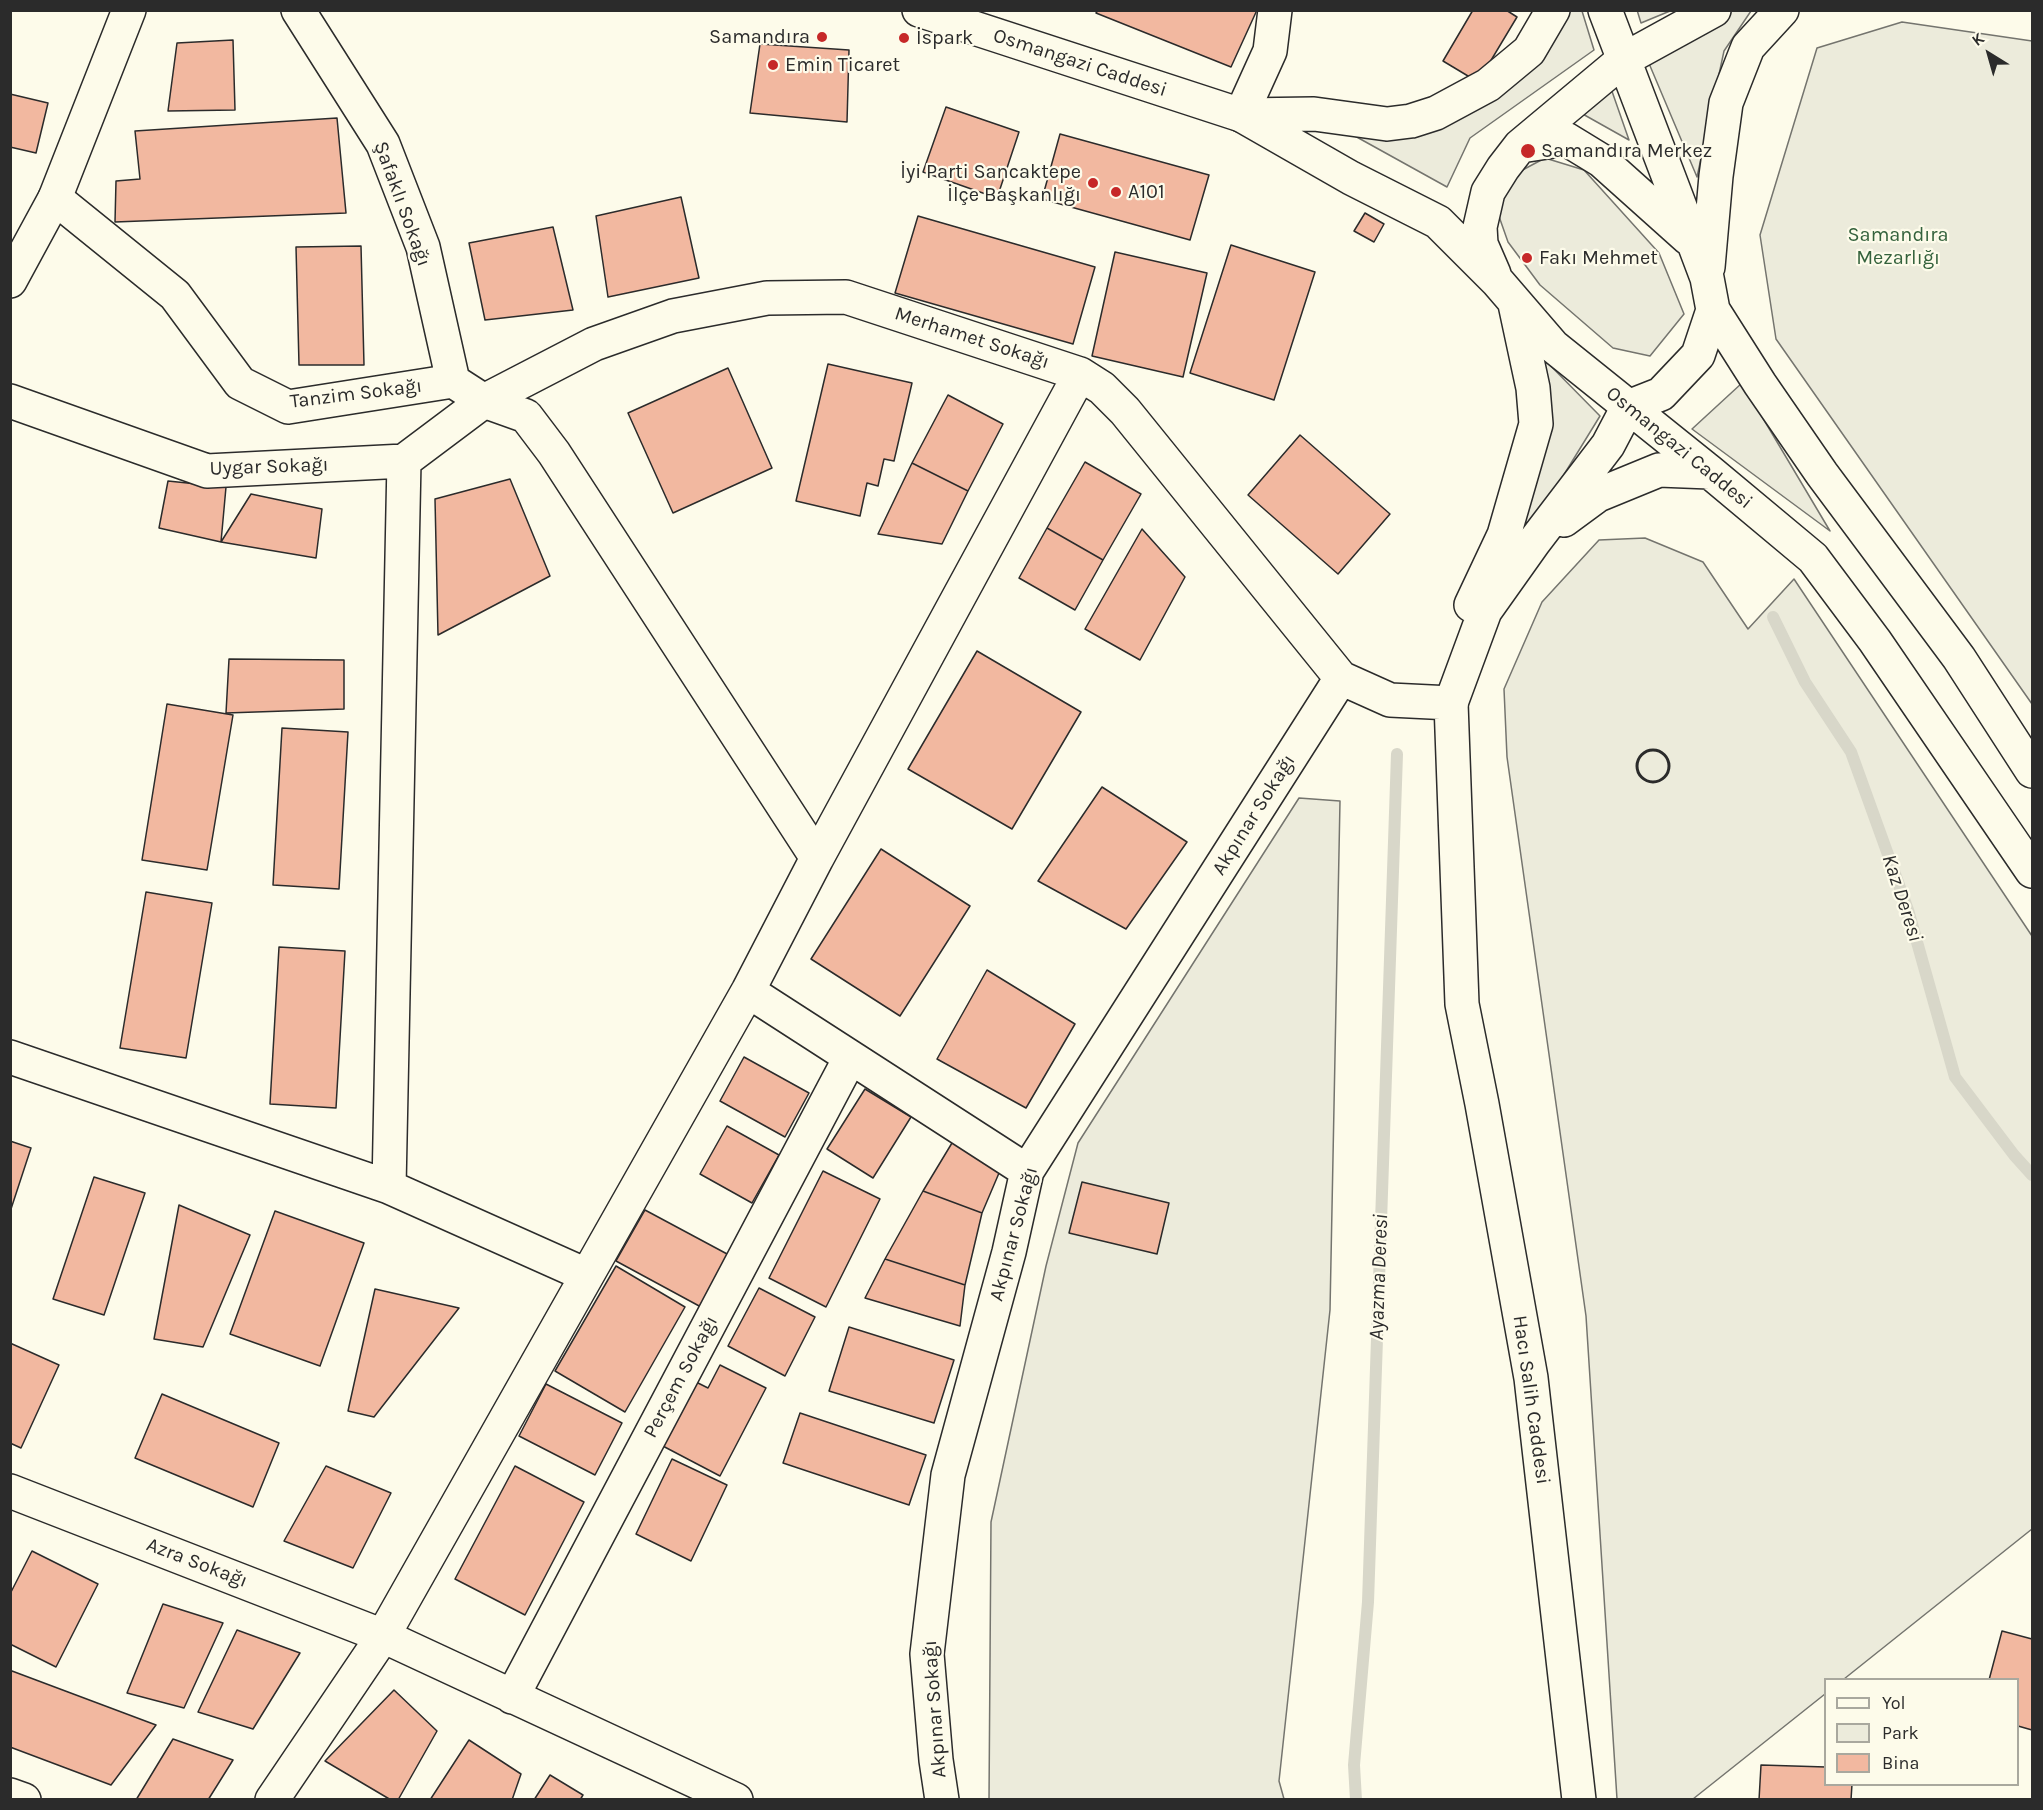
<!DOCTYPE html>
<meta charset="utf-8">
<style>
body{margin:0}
#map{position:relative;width:2043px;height:1810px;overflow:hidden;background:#fdfbea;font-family:Karla,sans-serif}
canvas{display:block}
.frame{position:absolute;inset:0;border:12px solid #2b2b2b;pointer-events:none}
.legend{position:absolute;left:1824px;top:1678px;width:195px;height:108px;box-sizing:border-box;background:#fdfbea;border:2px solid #a9a89e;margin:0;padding:8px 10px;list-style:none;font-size:18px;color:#2b2b2b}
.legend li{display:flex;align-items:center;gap:12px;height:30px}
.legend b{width:30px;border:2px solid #a9a89e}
.north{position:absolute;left:1959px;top:24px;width:60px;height:60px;-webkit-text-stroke:4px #fdfbea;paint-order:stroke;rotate:323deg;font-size:16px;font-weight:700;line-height:24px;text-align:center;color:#2b2b2b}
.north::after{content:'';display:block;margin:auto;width:21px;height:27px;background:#2b2b2b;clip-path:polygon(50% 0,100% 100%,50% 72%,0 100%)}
</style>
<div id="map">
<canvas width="2043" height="1810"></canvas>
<div class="frame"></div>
<ul class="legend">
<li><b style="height:8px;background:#fdfbea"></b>Yol</li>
<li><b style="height:16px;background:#ecebdb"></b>Park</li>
<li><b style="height:16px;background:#f2b8a0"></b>Bina</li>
</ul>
<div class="north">K</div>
</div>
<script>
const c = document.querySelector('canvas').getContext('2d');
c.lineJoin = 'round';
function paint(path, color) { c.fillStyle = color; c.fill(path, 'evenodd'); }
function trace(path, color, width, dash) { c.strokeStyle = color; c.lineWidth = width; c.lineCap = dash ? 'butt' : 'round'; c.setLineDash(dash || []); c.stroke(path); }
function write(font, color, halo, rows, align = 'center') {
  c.font = font + ' Karla,sans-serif'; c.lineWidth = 4.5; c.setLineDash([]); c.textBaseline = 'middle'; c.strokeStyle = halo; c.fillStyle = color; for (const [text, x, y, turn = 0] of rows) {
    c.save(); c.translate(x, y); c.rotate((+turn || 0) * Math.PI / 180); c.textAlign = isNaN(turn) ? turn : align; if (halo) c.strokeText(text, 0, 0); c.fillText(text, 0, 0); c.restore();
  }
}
const green = new Path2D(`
 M1637 10H1670V11L1641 23Z
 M1554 11H1582L1594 50 1470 138 1447 187 1335 125 1458 118Z
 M1723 11H1751L1724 51 1697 177 1645 54Z
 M1902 22 2032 41V704L1776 339 1760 235 1817 48Z
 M1607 77 1629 140 1572 108Z
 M1545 158 1584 170 1659 253 1684 314 1650 356 1613 348 1540 285 1508 242 1495 205 1515 174Z
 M1537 352 1600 416 1485 603Z
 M1742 383 1830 531 1692 429Z
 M1645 538 1703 562 1748 629 1794 579 2032 936V1529L1844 1679 1826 1680 1825 1694 1693 1799H1617L1586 1316 1507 757 1504 689 1542 602 1599 540Z
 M1299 798 1340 801 1330 1310 1279 1781 1284 1799 989 1800 991 1522 1046 1266 1078 1143Z`);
paint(green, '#ecebdb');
trace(green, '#74746e', 1.5);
trace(new Path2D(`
 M1773 617 1805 682 1851 752 1908 910 1955 1077 2014 1155 2032 1175
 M1356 1800 1354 1765 1368 1602 1397 754`), '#d8d7c9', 12);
const building = new Path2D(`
 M1098 10H1257L1231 67 1096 13Z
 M1473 10H1506L1517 17 1478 82 1443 61Z
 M233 40 235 110 168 111 177 43Z
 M760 44 849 50 847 122 750 113Z
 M10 94 48 103 36 153 10 147Z
 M946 107 1019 132 997 198 923 172Z
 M337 118 346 213 115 222 116 181 140 179 135 131Z
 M1060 134 1209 175 1190 240 1042 199Z
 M681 197 699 278 608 297 596 216Z
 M1365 213 1384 224 1374 242 1354 231Z
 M918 216 1095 267 1073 344 895 293Z
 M553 227 573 310 485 320 469 243Z
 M1231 245 1315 272 1274 400 1190 373Z
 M361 246 364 365H299L296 247Z
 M1115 252 1207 273 1183 377 1092 356Z
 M828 364 912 383 894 461 884 459 878 486 867 483 860 516 796 501Z
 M728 368 772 468 673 513 628 413Z
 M948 395 1003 424 968 491 912 463Z
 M1300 435 1390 514 1338 574 1248 495Z
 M1085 462 1141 494 1103 560 1047 528Z
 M912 463 968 491 942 544 878 534Z
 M510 479 550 576 438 635 435 499Z
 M168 481 226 487 221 542 159 528Z
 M251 494 322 509 316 558 221 542Z
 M1047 528 1103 560 1075 610 1019 578Z
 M1142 529 1185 577 1140 660 1085 629Z
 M977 651 1081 712 1012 829 908 769Z
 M229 659 344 660V709L226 713Z
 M167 704 233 715 207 870 142 860Z
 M282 728 348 732 339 889 273 885Z
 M1102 787 1187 842 1126 929 1038 881Z
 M881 849 970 906 900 1016 811 959Z
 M146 892 212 903 186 1058 120 1048Z
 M279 947 345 951 336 1108 270 1104Z
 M987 970 1075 1024 1026 1108 937 1059Z
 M744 1057 809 1093 785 1137 720 1101Z
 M865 1089 911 1117 873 1178 827 1149Z
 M727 1126 779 1155 752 1203 700 1174Z
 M955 1138 1002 1166 982 1213 923 1191Z
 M10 1141 31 1148 10 1212Z
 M823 1171 880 1199 826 1307 769 1278Z
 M94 1177 145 1193 104 1315 53 1299Z
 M1082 1182 1169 1203 1157 1254 1069 1233Z
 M923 1191 982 1213 965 1285 885 1259Z
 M179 1205 250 1235 203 1347 154 1339Z
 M645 1210 729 1255 701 1307 616 1261Z
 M275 1211 364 1243 320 1366 230 1334Z
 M885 1259 965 1285 960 1326 865 1298Z
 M616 1266 685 1307 625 1412 555 1371Z
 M759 1288 815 1317 785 1376 728 1346Z
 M375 1289 459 1308 374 1417 348 1411Z
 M849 1327 954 1360 934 1423 829 1391Z
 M10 1343 59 1365 21 1448 10 1443Z
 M720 1365 766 1388 720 1476 659 1444 692 1380 708 1388Z
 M546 1384 622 1423 595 1475 519 1436Z
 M162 1394 279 1443 253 1507 135 1458Z
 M800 1413 926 1455 909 1505 783 1463Z
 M672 1459 727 1485 691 1561 636 1534Z
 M326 1466 391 1493 353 1568 284 1541Z
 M515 1466 584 1502 525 1615 455 1579Z
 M32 1551 98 1584 56 1667 10 1644V1594Z
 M163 1604 223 1623 184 1708 127 1693Z
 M237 1630 300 1653 253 1729 198 1712Z
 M2002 1631 2032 1639V1730L2018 1726V1680H1989Z
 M12 1671 156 1725 111 1785 10 1747V1675Z
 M394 1690 437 1731 398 1800H391L325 1761Z
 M173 1739 233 1760 208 1800H136Z
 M469 1740 521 1774 512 1800H430Z
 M1761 1765 1826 1767V1784H1852L1851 1800H1759Z
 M550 1775 583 1795 580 1800H534Z`);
paint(building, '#f2b8a0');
trace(building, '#2b2b2b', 1.5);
const minor = new Path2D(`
 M298 10 383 144 423 247 453 381
 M1241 115 1270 51 1275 10
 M55 198 175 295 240 383 288 407 453 381
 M10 401 207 471 404 461 484 401 594 344 673 316 767 298 846 297 1080 374 1102 388 1125 411 1341 678 1390 700 1451 703 1462 1004 1482 1104 1531 1378 1579 1800
 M817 858 1080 374
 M748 991 1027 1171
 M10 1057 389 1187 586 1275
 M389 1187 404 461
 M10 1491 383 1636 736 1800
 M512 1697 850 1058
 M10 1795 24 1800
 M272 1800 383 1636 748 991 817 858 554 453 526 416 484 401 453 381
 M942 1800 936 1760 927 1654 948 1475 1009 1252 1027 1171 1341 678`);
const secondary = new Path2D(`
 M10 281 55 198 129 10`);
const primary = new Path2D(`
 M919 10 1241 115 1351 178 1438 222 1497 281 1553 346 1710 472 1813 558 1875 641 2032 871
 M1605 10 1695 246 1707 278 1713 310 1760 384 1822 474 1959 658 2032 771
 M1243 115 1314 114 1387 124 1411 121 1436 113 1488 85 1529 51 1553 10
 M1521 146 1566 139 1602 161 1688 238
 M1708 267 1716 176 1726 103 1748 47 1782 10
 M1494 274 1481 244 1480 227 1488 192 1503 168 1520 146 1623 60 1714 10
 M1564 520 1598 495 1659 470 1710 472
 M1471 605 1504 535 1536 424 1533 388 1515 304
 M1451 703 1485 611 1534 542 1608 445 1628 407 1661 394 1698 355 1713 310`);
trace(minor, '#2b2b2b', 36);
trace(secondary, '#2b2b2b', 36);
trace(primary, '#2b2b2b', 36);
trace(minor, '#fdfbea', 33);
trace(secondary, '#fdfbea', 33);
trace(primary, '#fdfbea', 33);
trace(new Path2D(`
 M1637 766a16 16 0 1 1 32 0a16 16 0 1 1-32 0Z`), '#2b2b2b', 3);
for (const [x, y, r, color] of [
 [822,37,6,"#c62828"],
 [904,38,6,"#c62828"],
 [773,65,6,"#c62828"],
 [1528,151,8,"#c62828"],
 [1093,183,6,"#c62828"],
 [1116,192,6,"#c62828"],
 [1527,258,6,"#c62828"]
]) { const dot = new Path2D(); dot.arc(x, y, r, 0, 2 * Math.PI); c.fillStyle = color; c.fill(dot); trace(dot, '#fdfbea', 2); }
write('20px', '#2b2b2b', '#fdfbea', [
 ["Samandıra",810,37,"right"],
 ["İspark",916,38],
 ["Emin Ticaret",785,65],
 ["Samandıra Merkez",1541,151],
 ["İyi Parti Sancaktepe",1081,172,"right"],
 ["İlçe Başkanlığı",1081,195,"right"],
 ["A101",1128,192],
 ["Fakı Mehmet",1539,258]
], 'left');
write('20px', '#2b2b2b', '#fdfbea', [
 ["Osmangazi Caddesi",1080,63,18],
 ["Şafaklı Sokağı",402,204,70],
 ["Merhamet Sokağı",972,338,18],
 ["Tanzim Sokağı",356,394,-7],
 ["Osmangazi Caddesi",1679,448,39],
 ["Uygar Sokağı",269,467,-2],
 ["Akpınar Sokağı",1254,815,-58],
 ["Akpınar Sokağı",1014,1234,-75],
 ["Perçem Sokağı",681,1377,-62],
 ["Hacı Salih Caddesi",1531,1400,82],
 ["Azra Sokağı",197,1563,21],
 ["Akpınar Sokağı",935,1709,-94]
]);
write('20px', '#34623c', '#fdfbea', [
 ["Samandıra",1898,235],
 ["Mezarlığı",1898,258]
]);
write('italic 21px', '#2b2b2b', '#fdfbea', [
 ["Kaz Deresi",1902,898,72],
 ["Ayazma Deresi",1379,1277,-88]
]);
</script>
